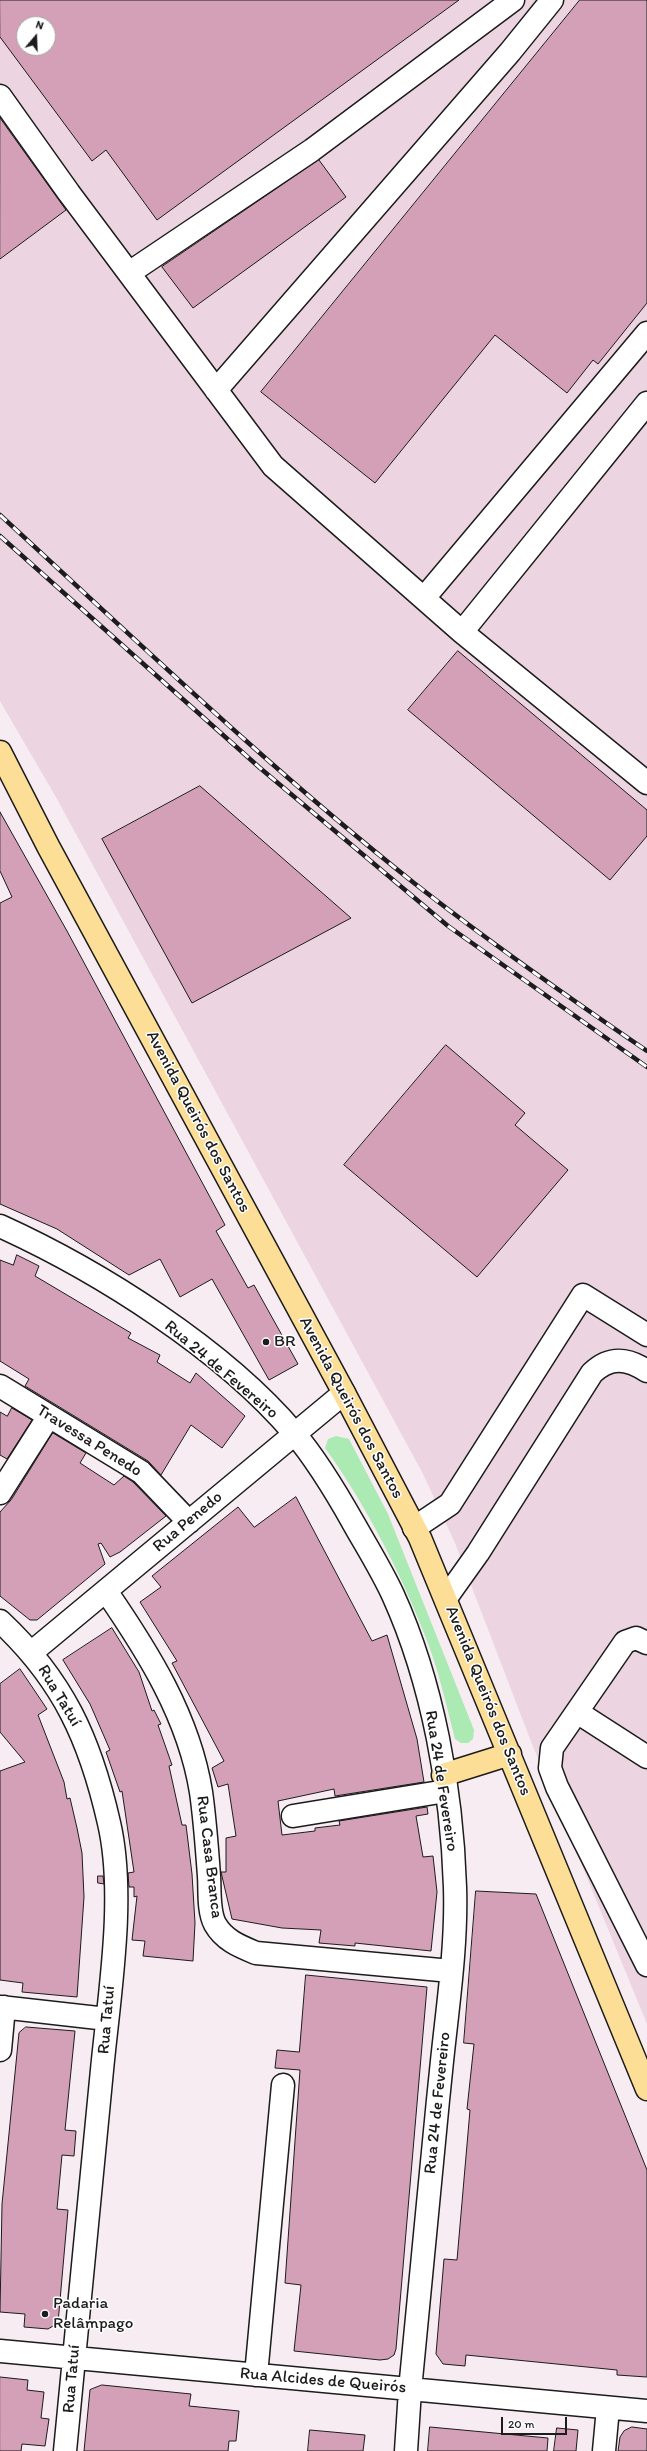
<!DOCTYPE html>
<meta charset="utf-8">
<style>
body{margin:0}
#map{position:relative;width:647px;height:2451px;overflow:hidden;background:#f6ecf1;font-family:Itim,sans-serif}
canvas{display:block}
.north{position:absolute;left:16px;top:16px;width:40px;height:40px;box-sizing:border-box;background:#fff;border:1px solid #a4a4a4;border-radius:50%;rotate:19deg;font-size:11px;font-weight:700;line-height:16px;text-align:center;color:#1c1c1c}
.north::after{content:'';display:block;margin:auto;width:14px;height:18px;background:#1c1c1c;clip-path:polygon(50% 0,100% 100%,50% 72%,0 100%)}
.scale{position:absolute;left:501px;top:2417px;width:66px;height:18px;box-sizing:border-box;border:2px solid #1c1c1c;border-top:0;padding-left:5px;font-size:12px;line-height:14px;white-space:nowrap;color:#1c1c1c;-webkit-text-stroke:3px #fff;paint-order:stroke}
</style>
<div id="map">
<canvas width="647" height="2451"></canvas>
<div class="north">N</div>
<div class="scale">20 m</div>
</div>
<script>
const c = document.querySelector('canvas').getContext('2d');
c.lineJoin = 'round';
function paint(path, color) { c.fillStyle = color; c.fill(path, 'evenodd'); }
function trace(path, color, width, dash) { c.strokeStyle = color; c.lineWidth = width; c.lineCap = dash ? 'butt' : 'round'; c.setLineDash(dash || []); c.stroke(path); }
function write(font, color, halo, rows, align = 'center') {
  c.font = font + ' Itim,sans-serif'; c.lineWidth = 3; c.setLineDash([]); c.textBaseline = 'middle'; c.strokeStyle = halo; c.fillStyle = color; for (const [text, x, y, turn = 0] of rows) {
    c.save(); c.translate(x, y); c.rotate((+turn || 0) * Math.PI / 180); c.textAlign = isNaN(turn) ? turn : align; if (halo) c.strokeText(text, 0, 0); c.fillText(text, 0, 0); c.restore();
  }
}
paint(new Path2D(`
 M0 0H647V2024L530 1739 455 1543 423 1474 57 799 0 701ZM24 24H48V48H24Z`), '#ecd5e0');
paint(new Path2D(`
 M336 1436 349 1439 388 1514 474 1730 473 1739 468 1743H461L455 1739C447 1708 440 1676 429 1646 404 1579 367 1506 325 1448L328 1439Z`), '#abebb3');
const building = new Path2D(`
 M0 0H459L157 220 106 150 92 161 0 37ZM24 24H48V48H24Z
 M580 0H647V303L598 364 593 360 567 393 495 335 375 483 261 392Z
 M0 118 66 210 0 259Z
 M319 160 346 197 193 308 162 267Z
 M458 651 647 810V836L610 880 408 710Z
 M200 786 351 918 192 1003 102 839Z
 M0 812 67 931 225 1225 216 1231 248 1288 254 1285 298 1364 269 1380 212 1279 180 1297 160 1259 129 1275 57 1229 0 1204V903L12 897 0 871Z
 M446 1045 525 1113 515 1125 568 1170 477 1277 344 1165Z
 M17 1255 39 1266 35 1276 131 1333 128 1338 160 1355 157 1362 190 1383 196 1373 245 1416 222 1448 191 1425 161 1475 148 1461 25 1386 29 1379 0 1361V1260L13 1265Z
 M12 1408 32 1420 7 1459 0 1455V1412L7 1416Z
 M53 1433 86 1453 80 1463 114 1485 124 1476 133 1482 166 1516 120 1552 110 1557 101 1543 98 1544 105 1564 37 1620H30L0 1596V1512L11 1500Z
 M296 1497 372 1641 387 1635 417 1739 424 1782 335 1796 334 1789 278 1801 282 1835 315 1831V1828L340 1825 339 1821 427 1807 428 1814 416 1816 423 1857 433 1856 437 1892 431 1951 355 1943V1946L319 1943 321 1930 282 1928 232 1919 221 1872H226V1838L236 1836 228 1784 218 1787 212 1768 224 1761 172 1663 177 1661 140 1602 161 1587 152 1576 238 1507 254 1527Z
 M112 1628 139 1672 152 1711 154 1710 161 1724 158 1725 172 1765 169 1766 182 1825H186L192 1874 195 1923 193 1961 143 1956 145 1941 132 1940 137 1896 134 1897V1887H129L128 1873 134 1872 122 1791 120 1792 106 1752 110 1750 90 1704 63 1660Z
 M20 1669 47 1709 38 1715 64 1782 67 1799 70 1798 77 1828 82 1853 84 1897 77 1997 22 1992 23 1983 0 1980V1771L25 1762 0 1732V1684Z
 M98 1876H103L104 1884 98 1883Z
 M476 1891 536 1894 647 2170V2377L617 2375V2370L466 2355 465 2366 443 2364 436 2354 444 2259 457 2260 470 2110 467 2109 474 2044 464 2043Z
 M306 1975 427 1987 396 2349 394 2355 388 2359 380 2360 294 2351 301 2285 285 2283 300 2070 275 2068 277 2050 299 2052Z
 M26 2027 75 2031 65 2130 76 2131 74 2156 62 2155 57 2209 68 2210 58 2323 48 2329 24 2327 25 2314 0 2312 2 2204 19 2033Z
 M0 2377 28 2380 27 2390 44 2392 41 2418 49 2419 45 2446 22 2444 21 2451H0Z
 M102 2385 191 2394 189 2406 239 2411 236 2441H229L228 2451H84L90 2390Z
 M430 2427 548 2438 547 2451H428Z
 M632 2427 647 2429V2451H618L620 2437 624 2431Z
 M557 2428 578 2430 576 2451H554Z
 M310 2430 365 2435 363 2451H308Z`);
paint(building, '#d4a0b8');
trace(building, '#1c1c1c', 1);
const minor = new Path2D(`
 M0 96 69 193 273 466 462 632 647 783
 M129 273 312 150 513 0
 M216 390 510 52 552 0
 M424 598 647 333
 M462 632 647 403
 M0 1226C99 1271 223 1349 294 1433 317 1460 336 1492 354 1524 367 1547 382 1571 393 1595 433 1683 452 1791 455 1887 457 1948 447 2010 441 2071 430 2177 420 2283 410 2390L406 2451
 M0 1386 141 1472 189 1522
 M0 1493 49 1416
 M414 1528 450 1504 583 1295 647 1335
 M106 1591C148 1652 189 1717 201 1792 205 1820 207 1848 209 1876 210 1890 208 1911 215 1924 224 1940 239 1946 256 1953L451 1971
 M446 1598 478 1553 592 1373C610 1356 627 1358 647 1371
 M0 1621C63 1680 90 1739 109 1823 126 1896 109 1996 102 2070 90 2197 78 2324 65 2451
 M647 1643 636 1638 625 1642 552 1748 550 1768 557 1787 647 1965
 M32 1652 344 1393
 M577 1712 647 1757
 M293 1816 446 1791
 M0 2007 107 2019
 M0 2050 4 2007
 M0 2351 647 2411
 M256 2375 283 2085
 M604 2451 608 2408`);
const major = new Path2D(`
 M0 752 48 846 344 1393 420 1538 647 2089
 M443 1775 510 1754`);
trace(minor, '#1c1c1c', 25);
trace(major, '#1c1c1c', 25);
trace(minor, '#fff', 22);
trace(major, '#fcde96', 22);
const rail = new Path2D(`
 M0 515C136 640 269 768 414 883 489 942 568 997 647 1051
 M0 536 260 768 448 926 647 1067`);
trace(rail, '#1c1c1c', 4.5);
trace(rail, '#fff', 3, [9]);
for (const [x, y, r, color] of [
 [266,1342,4,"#1c1c1c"],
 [45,2314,4,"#1c1c1c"]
]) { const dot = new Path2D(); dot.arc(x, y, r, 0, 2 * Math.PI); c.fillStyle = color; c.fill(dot); trace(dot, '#fff', 1.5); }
write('17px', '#1c1c1c', '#fff', [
 ["Avenida Queirós dos Santos",198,1122,62],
 ["Rua 24 de Fevereiro",221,1370,40],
 ["Avenida Queirós dos Santos",351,1408,62],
 ["Travessa Penedo",89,1441,32],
 ["Rua Penedo",188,1522,-40],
 ["Rua Tatuí",59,1696,59],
 ["Avenida Queirós dos Santos",488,1701,68],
 ["Rua 24 de Fevereiro",441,1781,81],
 ["Rua Casa Branca",209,1857,83],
 ["Rua Tatuí",107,2020,-85],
 ["Rua 24 de Fevereiro",438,2103,-84],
 ["Rua Tatuí",72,2379,-85],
 ["Rua Alcides de Queirós",323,2381,5]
]);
write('17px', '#1c1c1c', '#fff', [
 ["BR",274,1342],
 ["Padaria",53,2304],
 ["Relâmpago",53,2324]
], 'left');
</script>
